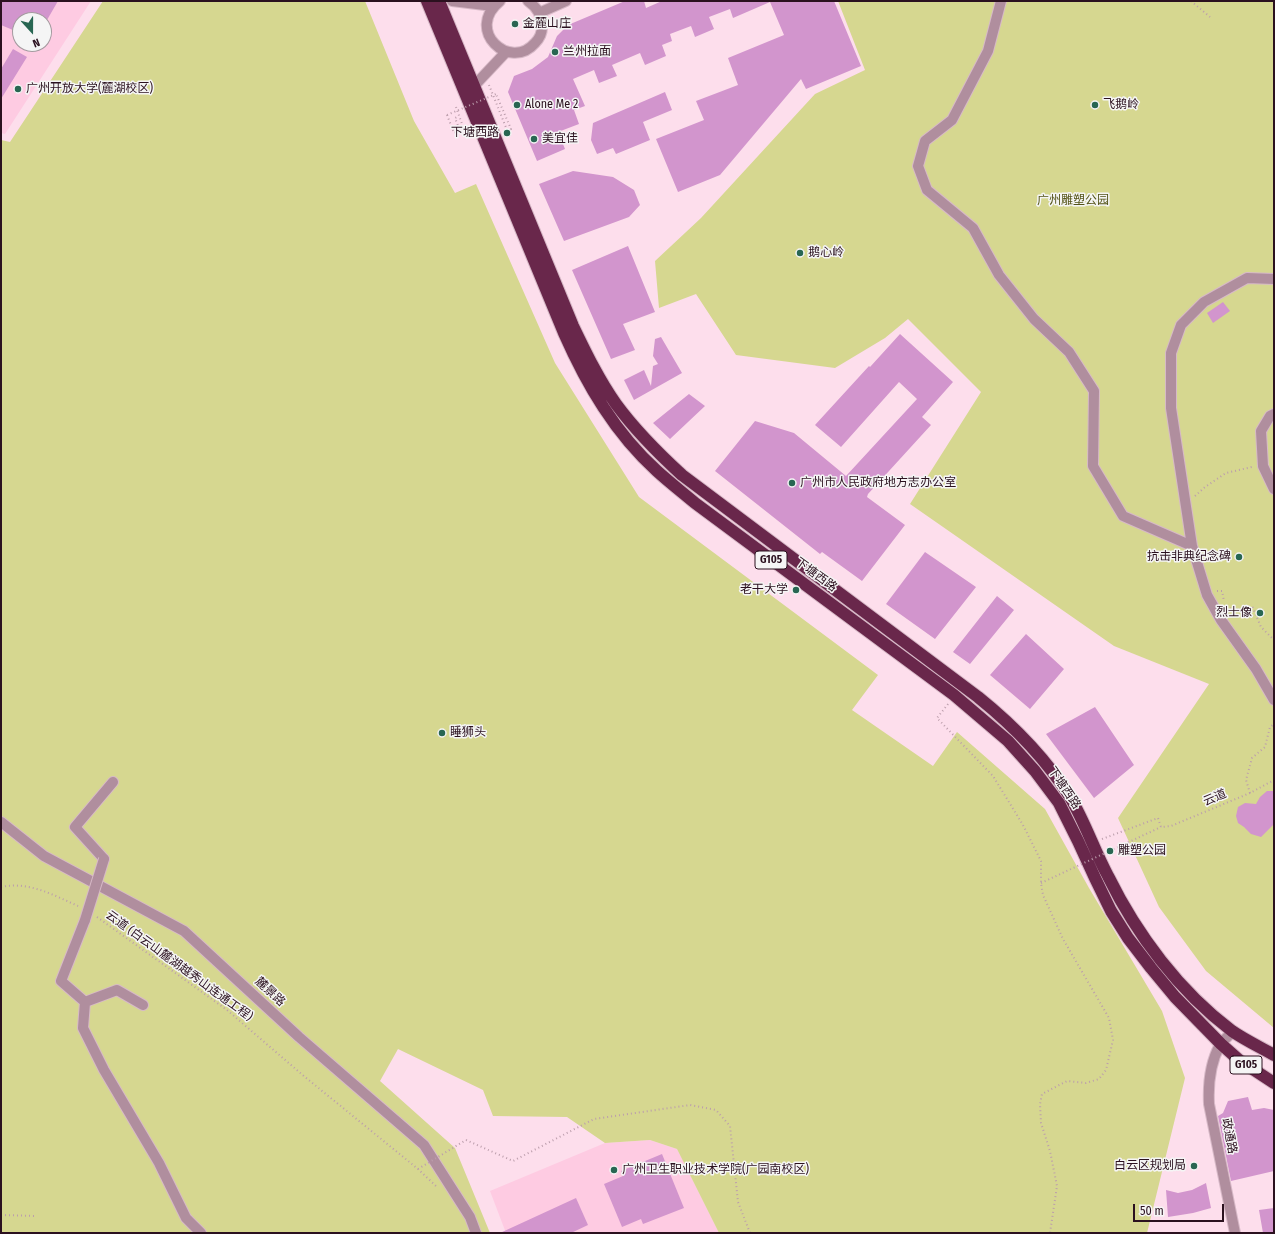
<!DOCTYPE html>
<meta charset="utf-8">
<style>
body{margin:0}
#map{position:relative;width:1275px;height:1234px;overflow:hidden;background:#fddeec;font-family:"Fira Sans Condensed",sans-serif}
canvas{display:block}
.frame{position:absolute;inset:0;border:2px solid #2b111f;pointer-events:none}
.north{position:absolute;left:12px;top:12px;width:40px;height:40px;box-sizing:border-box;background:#f5f5f5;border:1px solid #a49a9f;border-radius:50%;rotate:159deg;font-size:11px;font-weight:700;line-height:16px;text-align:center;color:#2b111f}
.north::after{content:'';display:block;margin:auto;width:14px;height:18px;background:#286652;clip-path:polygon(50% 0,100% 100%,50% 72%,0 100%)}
.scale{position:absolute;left:1133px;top:1204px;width:91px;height:18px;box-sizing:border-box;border:2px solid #2b111f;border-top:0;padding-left:5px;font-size:12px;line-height:14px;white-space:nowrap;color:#2b111f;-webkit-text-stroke:3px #f5f5f5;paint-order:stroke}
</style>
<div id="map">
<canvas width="1275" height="1234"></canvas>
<div class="frame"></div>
<div class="north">N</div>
<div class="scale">50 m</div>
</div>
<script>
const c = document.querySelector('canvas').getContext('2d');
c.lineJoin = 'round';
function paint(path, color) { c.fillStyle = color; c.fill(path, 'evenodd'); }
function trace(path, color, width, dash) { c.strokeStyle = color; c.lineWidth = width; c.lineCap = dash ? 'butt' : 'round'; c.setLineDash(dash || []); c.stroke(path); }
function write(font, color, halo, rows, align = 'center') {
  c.font = font + ' "Fira Sans Condensed","Noto Sans SC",sans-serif'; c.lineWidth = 3; c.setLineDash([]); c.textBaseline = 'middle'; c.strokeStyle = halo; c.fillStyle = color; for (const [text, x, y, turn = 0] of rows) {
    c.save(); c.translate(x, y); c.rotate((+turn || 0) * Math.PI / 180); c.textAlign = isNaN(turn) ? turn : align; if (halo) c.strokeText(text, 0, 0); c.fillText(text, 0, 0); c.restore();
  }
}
paint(new Path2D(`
 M1 1H91L5 134 1 133ZM20 20H44V44H20Z
 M650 1140 677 1149 719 1233H506L490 1191 605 1143Z`), '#fecbe2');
paint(new Path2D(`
 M103 1H365L414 121 455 193 476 184 555 363 639 497 878 675 852 710 933 766 957 732 1045 809 1089 888 1162 1011 1185 1078 1147 1233H719L677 1149 650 1140 605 1143 567 1117 493 1116 483 1090 398 1049 380 1081 455 1148 490 1233H1V140L10 142Z
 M838 1H1274V1028L1206 971 1159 907 1118 818 1209 684 1114 646 910 504 981 392 908 319 885 338 835 368 736 355 696 294 659 308 655 261 701 218 815 94 865 70Z`), '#d6d790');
paint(new Path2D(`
 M1 1H58L47 20H20V33L1 25Z
 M625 1H644L646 8 662 1H834L861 66 806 89 801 79 720 175 678 192 656 139 704 120 696 101 738 85 728 58 784 35 770 2 733 18 730 9 709 17 714 29 695 37 691 26 670 34 672 41 662 45 666 56 645 65 640 53 612 65 617 76 599 83 594 70 573 79 585 106 574 110 579 124 558 132 565 149 537 161 508 92 514 76 532 69 548 57 557 36 568 25Z
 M13 49 27 57 1 99V69Z
 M665 92 672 110 643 122 650 140 616 154 613 148 597 154 591 140 593 123Z
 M573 171 613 177 634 190 640 205 629 217 564 241 539 184Z
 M628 246 655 312 623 324 635 350 611 359 572 270Z
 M1223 302 1230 311 1213 323 1207 313Z
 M900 334 953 382 922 417 931 425 868 494 867 497 905 525 862 581 822 552 820 554 715 471 755 421 794 433 846 476 917 399 899 382 841 447 815 425 869 366 870 367Z
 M661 337 682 373 634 400 624 380 644 370 651 386 653 366 658 364 653 356 655 339Z
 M689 394 705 406 670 439 653 423Z
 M925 552 976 587 935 639 886 604Z
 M997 596 1014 610 970 664 953 652Z
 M1026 634 1064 669 1030 709 990 675Z
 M1095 707 1134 765 1094 798 1046 734Z
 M1267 791H1274V824L1261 837 1251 834 1244 827 1238 823 1236 816 1238 807 1245 803 1256 804 1260 797Z
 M1248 1097 1252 1110 1264 1108 1274 1110V1171L1231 1181 1218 1116 1223 1113 1228 1101Z
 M662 1154 684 1208 643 1224 641 1219 622 1227 604 1184 623 1176 621 1171Z
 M1206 1183 1211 1208 1193 1213 1168 1217 1166 1190 1178 1193 1192 1190Z
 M576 1198 588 1225 571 1233H500Z
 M1274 1208V1233H1263L1259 1210Z`), '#d295cd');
const minor = new Path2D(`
 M452 1 493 6
 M500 1C464 30 510 72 535 43 539 39 542 33 542 27 542 16 537 7 528 1
 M1001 1 988 51 952 120 925 141 918 166 927 190 973 228 999 275 1034 319 1069 352 1094 391 1093 466 1123 516 1192 546
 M539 13 566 1
 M474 86 506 52
 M1274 279 1247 278 1204 302 1181 325 1171 353V408L1192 546 1207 595 1221 620 1256 669 1274 700
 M1274 414 1270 416 1261 431 1263 466 1274 489
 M1 822 44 856 184 931 299 1037 424 1145 470 1217 476 1233
 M104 859 75 827 113 782
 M85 920 61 981 85 1002 117 990 143 1005
 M85 1002 83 1028 104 1070 159 1163 186 1218 201 1233
 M1233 1031C1229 1036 1223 1040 1220 1045 1210 1063 1208 1084 1209 1104L1235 1233`);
const highway = new Path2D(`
 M427 1 564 333C587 385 615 433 657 471 669 482 682 492 695 503L954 695 1008 741 1035 771 1059 803 1078 841 1095 878 1111 911 1128 938 1151 968 1175 997 1221 1044 1239 1060 1274 1083
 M439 1 573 326C586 353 599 380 616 404 635 430 658 453 682 475L978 697C1014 726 1045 757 1070 797 1085 822 1094 850 1108 876 1137 935 1179 991 1232 1031 1245 1040 1260 1047 1274 1055`);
trace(minor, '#d7b9c7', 12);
trace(highway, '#d7b9c7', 14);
trace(new Path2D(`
 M1191 1 1210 17
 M489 85 507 130 511 129 496 94
 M456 107 462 124
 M447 115 454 133 460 131 455 118 459 116
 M1195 496 1205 487 1226 473 1252 467
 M1217 591H1222L1224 601
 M1226 607 1234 610 1252 606 1261 627 1274 640
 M948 704 937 718 993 776 1023 825 1041 861V883L1043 895 1063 939 1109 1018 1113 1040 1106 1070 1099 1079 1086 1083 1067 1081 1042 1094 1040 1104 1041 1123 1050 1151 1057 1186 1050 1233
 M1250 793 1246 780 1252 758 1265 747 1270 727 1274 724
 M1102 839 1158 818 1161 827 1171 826 1250 793 1274 780
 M1 887C29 881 53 895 78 906
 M97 917 227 1010 305 1077 418 1169 436 1186
 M466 1140 513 1161 594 1119 690 1105 716 1110 730 1126 738 1202 750 1233
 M1 1215 36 1216`), '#bc9eac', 2, [1, 3]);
trace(minor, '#b08e9e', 10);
trace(highway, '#69274b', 12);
const minorBridge = new Path2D(`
 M85 920 104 859`);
trace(minorBridge, '#d7b9c7', 12, []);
trace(new Path2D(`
 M447 115 496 94
 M1041 883 1161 827
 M418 1169 466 1140`), '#bc9eac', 2, [1, 3]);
trace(minorBridge, '#b08e9e', 10);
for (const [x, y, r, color] of [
 [515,24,4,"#286652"],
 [555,52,4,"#286652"],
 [18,89,4,"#286652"],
 [517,105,4,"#286652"],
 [1095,105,4,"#286652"],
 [507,133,4,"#286652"],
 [534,139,4,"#286652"],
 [800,253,4,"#286652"],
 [792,483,4,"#286652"],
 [1239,557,4,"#286652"],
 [796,590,4,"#286652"],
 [1260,613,4,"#286652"],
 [442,733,4,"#286652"],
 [1110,851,4,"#286652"],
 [1194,1166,4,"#286652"],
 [614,1170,4,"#286652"]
]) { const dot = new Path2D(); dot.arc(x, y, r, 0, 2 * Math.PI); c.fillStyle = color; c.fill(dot); trace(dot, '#f5f5f5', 1.5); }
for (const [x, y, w] of [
 [771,560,32],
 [1246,1065,32]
]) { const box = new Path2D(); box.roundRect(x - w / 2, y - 9, w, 18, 3); c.fillStyle = '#f5f5f5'; c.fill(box); trace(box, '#2b111f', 1); }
write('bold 11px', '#2b111f', null, [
 ["G105",771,560],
 ["G105",1246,1065]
]);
write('12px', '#2b111f', '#f5f5f5', [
 ["金麓山庄",523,24],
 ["兰州拉面",563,52],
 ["广州开放大学(麓湖校区)",26,89],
 ["Alone Me 2",525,105],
 ["飞鹅岭",1103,105],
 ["下塘西路",499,133,"right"],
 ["美宜佳",542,139],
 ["鹅心岭",808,253],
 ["广州市人民政府地方志办公室",800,483],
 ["抗击非典纪念碑",1231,557,"right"],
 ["老干大学",788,590,"right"],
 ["烈士像",1252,613,"right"],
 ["睡狮头",450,733],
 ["雕塑公园",1118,851],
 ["白云区规划局",1186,1166,"right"],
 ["广州卫生职业技术学院(广园南校区)",622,1170]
], 'left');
write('12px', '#545418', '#f5f5f5', [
 ["广州雕塑公园",1073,201]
]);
write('12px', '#2b111f', '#f5f5f5', [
 ["下塘西路",816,575,36],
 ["下塘西路",1064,788,56],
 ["云道",1215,798,-23],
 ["云道 (白云山麓湖越秀山连通工程)",179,966,36],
 ["麓景路",270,992,43],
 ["政通路",1229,1136,79]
]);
</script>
